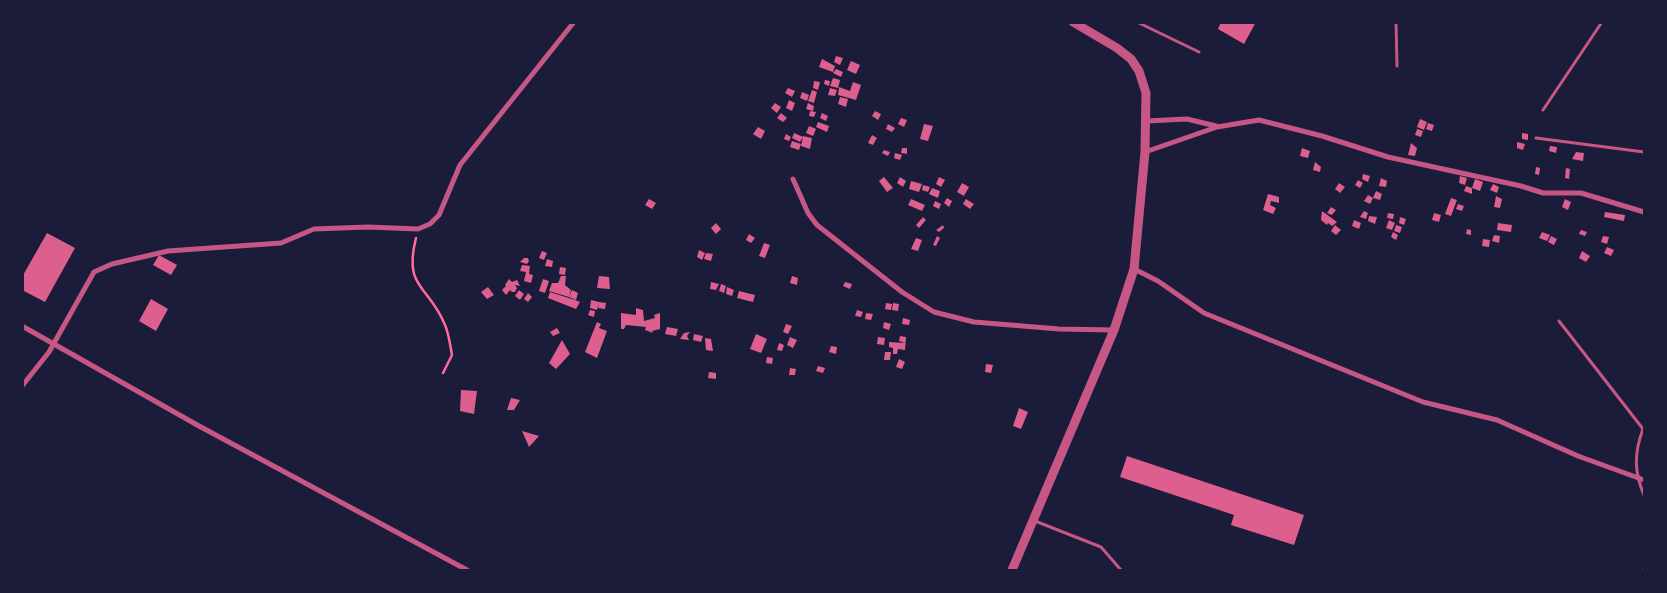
<!DOCTYPE html>
<style>
body{margin:0}
#map{position:relative;width:1667px;height:593px;overflow:hidden;background:#1b1b3a;font-family:Montserrat,sans-serif}
canvas{display:block}
.frame{position:absolute;inset:0;border:24px solid #1b1b3a;pointer-events:none}
</style>
<div id="map">
<canvas width="1667" height="593"></canvas>
<div class="frame"></div>
</div>
<script>
const c = document.querySelector('canvas').getContext('2d');
c.lineJoin = 'round';
function paint(path, color) { c.fillStyle = color; c.fill(path, 'evenodd'); }
function trace(path, color, width, dash) { c.strokeStyle = color; c.lineWidth = width; c.lineCap = dash ? 'butt' : 'round'; c.setLineDash(dash || []); c.stroke(path); }
paint(new Path2D(`
 M1221 22H1256L1244 44 1218 29Z
 M836 56 843 58 840 65 834 62Z
 M822 59 835 66 833 72 819 67Z
 M851 61 860 65 856 74 847 70Z
 M836 69 843 72 841 77 833 73Z
 M833 78 840 80 838 88 830 86Z
 M825 80 830 81 829 86 824 84Z
 M814 81 820 82 818 90 813 88Z
 M853 82 861 85 856 100 838 95 839 87 850 91Z
 M788 88 795 91 792 97 785 93Z
 M830 88 837 90 835 96 828 95Z
 M812 90 817 92 814 103 808 101Z
 M802 92 809 95 807 101 800 98Z
 M840 97 848 99 846 107 838 104Z
 M789 100 795 103 792 111 786 108Z
 M775 103 781 107 777 113 771 108Z
 M808 103 814 106 813 111 806 109Z
 M810 111 816 112 814 117 809 116Z
 M875 111 881 114 878 120 872 116Z
 M781 113 787 118 783 122 777 118Z
 M822 113 828 116 826 121 820 118Z
 M901 118 907 120 904 127 898 124Z
 M1420 119 1427 122 1424 130 1417 127Z
 M818 122 829 126 827 132 816 127Z
 M1428 123 1434 125 1432 131 1426 129Z
 M888 124 895 128 892 132 886 129Z
 M924 124 933 126 928 141 920 139Z
 M809 126 816 129 813 136 806 133Z
 M758 127 765 131 761 139 753 134Z
 M1417 129 1423 131 1421 137 1415 135Z
 M794 133 803 137 800 142 792 138Z
 M1522 133 1528 134V140L1522 139Z
 M786 134 791 137 789 141 784 139Z
 M872 135 877 138 873 145 868 143Z
 M803 136 812 138 810 149 801 146Z
 M792 141 801 144 799 150 790 147Z
 M1517 142 1525 144 1523 150 1517 148Z
 M1411 143 1417 148 1415 156 1408 155Z
 M1550 146 1557 147 1556 153 1549 151Z
 M902 148H907V154L901 153Z
 M1302 148 1310 151 1308 158 1300 156Z
 M884 150 890 152 888 156 882 153Z
 M1576 152 1584 153 1583 161 1572 159Z
 M895 153 902 155 900 160 894 158Z
 M1315 162 1321 167 1320 172 1313 170Z
 M1536 167 1540 168 1539 175 1535 174Z
 M1566 168 1570 169 1569 179 1565 178Z
 M1363 174 1370 176 1368 182 1362 179Z
 M1460 176 1467 178 1465 185 1459 183Z
 M884 177 893 188 887 192 879 181Z
 M900 177 906 181 903 187 897 183Z
 M939 177 945 180 941 187 936 184Z
 M1381 178 1387 181 1386 187 1379 186Z
 M1475 179 1483 182 1480 191 1472 188Z
 M1358 180 1363 183 1360 188 1355 185Z
 M911 181 922 184 919 192 909 189Z
 M962 183 969 187 964 196 957 192Z
 M1339 183 1345 187 1340 193 1335 189Z
 M1493 184 1499 187 1497 193 1490 190Z
 M923 185 930 187 928 192 922 190Z
 M1466 186 1472 188V194L1464 191Z
 M932 188 940 191 938 198 929 194Z
 M1376 191 1382 194 1380 200 1373 198Z
 M1268 194 1279 197V203L1271 201 1270 205 1276 208 1273 214 1263 210Z
 M1368 195 1373 198 1370 204 1364 201Z
 M1496 196 1502 199 1500 208 1494 207Z
 M947 198 952 201 949 207 944 203Z
 M1451 198 1457 200 1451 216 1445 214Z
 M649 199 656 203 652 209 645 205Z
 M911 199 925 205 922 211 908 205Z
 M966 199 974 204 970 209 963 204Z
 M1565 199 1571 202 1568 210 1562 207Z
 M935 201 941 204 939 209 933 206Z
 M1458 204 1464 206 1462 211 1456 209Z
 M1331 207 1336 210 1332 215 1327 213Z
 M1322 211 1337 222 1332 226 1328 223 1327 225 1321 220Z
 M1364 211 1368 213 1366 219 1360 217Z
 M1605 212 1625 215 1624 221 1604 217Z
 M1388 213 1394 214 1393 219 1387 218Z
 M1434 213 1441 215 1439 222 1432 220Z
 M1369 216 1377 217 1375 224 1368 221Z
 M923 217 926 220 919 228 916 225Z
 M1400 217 1406 219 1404 225 1399 223Z
 M1354 220 1361 223 1359 229 1352 226Z
 M1389 220 1395 223 1392 230 1386 228Z
 M716 223 721 229 716 234 711 228Z
 M1498 223 1512 225 1511 232 1497 230Z
 M943 225 944 228 939 232 936 230Z
 M1335 225 1341 230 1336 235 1331 231Z
 M1396 225 1402 227 1400 233 1394 231Z
 M1467 229 1471 230V235L1466 234Z
 M1581 230 1587 232 1585 236 1579 234Z
 M1393 232 1398 235 1396 240 1391 237Z
 M1542 232 1550 235 1547 241 1539 238Z
 M47 233 75 248 45 302 22 290V277Z
 M749 234 755 238 751 243 746 240Z
 M1494 235 1500 236 1499 243 1492 241Z
 M937 236 940 238 936 246 933 245Z
 M1551 236 1557 239 1554 245 1548 242Z
 M1603 236 1609 237 1607 244 1601 242Z
 M916 238 922 240 918 251 911 249Z
 M1483 239 1490 240 1489 247 1482 246Z
 M764 243 770 245 765 258 759 256Z
 M1607 247 1614 250 1611 256 1604 253Z
 M699 250 705 253 702 260 697 257Z
 M542 251 547 253 544 260 539 258Z
 M1582 251 1590 256 1586 262 1579 258Z
 M706 253 713 254 711 261 704 259Z
 M159 255 177 265 171 275 153 265Z
 M524 258H528L529 261 527 264 520 262Z
 M547 259 553 261 552 267 545 266Z
 M522 265 530 266 529 274 533 275 531 283 524 281 526 272 520 271Z
 M560 267 566 268 565 275 559 274Z
 M561 276H566L565 285 571 290 569 297 549 291 552 283H558Z
 M599 276 609 277 610 289 597 288Z
 M792 276 798 278 797 285 790 283Z
 M509 279 512 282 517 280 520 286 515 285 517 288 515 292H512L505 285Z
 M543 279 549 281 545 293 539 291Z
 M711 282 719 284 716 290 710 289Z
 M845 282 852 284 850 289 843 286Z
 M721 284 726 286 724 293 719 291Z
 M506 286 510 290 506 295 502 290Z
 M488 287 494 295 487 299 481 292Z
 M727 287 734 290 732 296 726 294Z
 M519 290 524 294 520 300 515 296Z
 M572 290 578 293 576 300 569 297Z
 M739 291 755 295 753 302 737 298Z
 M550 292 575 300 580 302 576 309 548 298Z
 M528 293 532 297 528 302 524 299Z
 M151 299 168 309 156 331 139 321Z
 M591 300 599 302 597 310 590 308Z
 M599 302 606 303 605 309 598 308Z
 M886 303 892 304 891 310 885 309Z
 M893 303 899 304 898 311 892 310Z
 M636 308 643 310 644 321 655 318 654 315 660 313V329L652 331 653 333 645 330 646 327 626 325 624 329H621V313L636 315Z
 M590 310 595 311 594 317 588 315Z
 M857 310 863 312 861 317 855 316Z
 M866 313 873 314 871 320 865 319Z
 M903 318 910 320 909 325 902 324Z
 M597 322 601 324 599 328 607 331 597 358 585 352Z
 M884 322 891 324 889 330 883 328Z
 M786 324 792 326 788 334 783 332Z
 M667 327 678 329 676 336 665 334Z
 M557 328 560 333 553 336 550 332Z
 M690 332 687 336 689 340 680 339 684 333Z
 M694 334 703 336 701 342 693 340Z
 M756 334 767 339 761 353 750 349Z
 M900 336 906 337 905 350 898 349 897 354H893V348L889 347V342L905 343 899 341Z
 M790 337 797 340 793 348 787 345Z
 M878 337 885 338 884 345 877 344Z
 M705 338 711 339 713 351 706 350Z
 M562 340 570 354 556 369 549 363Z
 M779 343 784 345 782 351 777 350Z
 M831 346 837 347 836 354 829 352Z
 M885 352H891L890 360H884Z
 M767 357 773 358 772 364 766 363Z
 M899 359 905 362 902 369 896 367Z
 M986 364 993 365 991 373 985 372Z
 M818 366 825 368 823 373 816 371Z
 M790 368 796 369 795 375H789Z
 M709 372 716 373V379L708 378Z
 M461 390 477 391 474 414 460 411Z
 M511 398 520 400 514 410H507Z
 M1019 408 1028 412 1021 429 1013 426Z
 M522 431 539 436 529 447Z
 M1127 456 1304 515 1294 545 1231 525 1234 515 1120 477Z`), '#dd5f8e');
trace(new Path2D(`
 M416 238C403 289 429 285 445 325 449 334 450 345 452 355L443 373
 M1643 570 1644 569`), '#ff6b9d', 2.5);
trace(new Path2D(`
 M1137 22 1199 52
 M1396 22 1397 66
 M1543 110 1602 22
 M1536 138 1644 152
 M1559 321 1643 429
 M1643 429C1634 453 1634 472 1644 495
 M1035 521 1101 547 1121 570`), '#c65784', 3);
trace(new Path2D(`
 M1146 121 1187 119 1216 126
 M1145 152 1217 127 1259 120 1322 136 1388 157 1521 186 1543 193H1581L1644 212
 M793 179 808 213 817 225 902 292 934 312 974 322 1059 329 1114 330
 M1134 269 1158 281 1204 313 1423 402 1497 420 1578 456 1644 480
 M22 326 199 426 467 570
 M22 386 49 352 94 272 112 264 168 251 281 243 314 229 368 227 418 229 430 224 439 215 460 165 574 22`), '#c65784', 5);
trace(new Path2D(`
 M1012 570 1114 330 1134 269 1145 152 1146 93 1139 71 1131 59 1117 48 1073 22`), '#c65784', 9);
</script>
